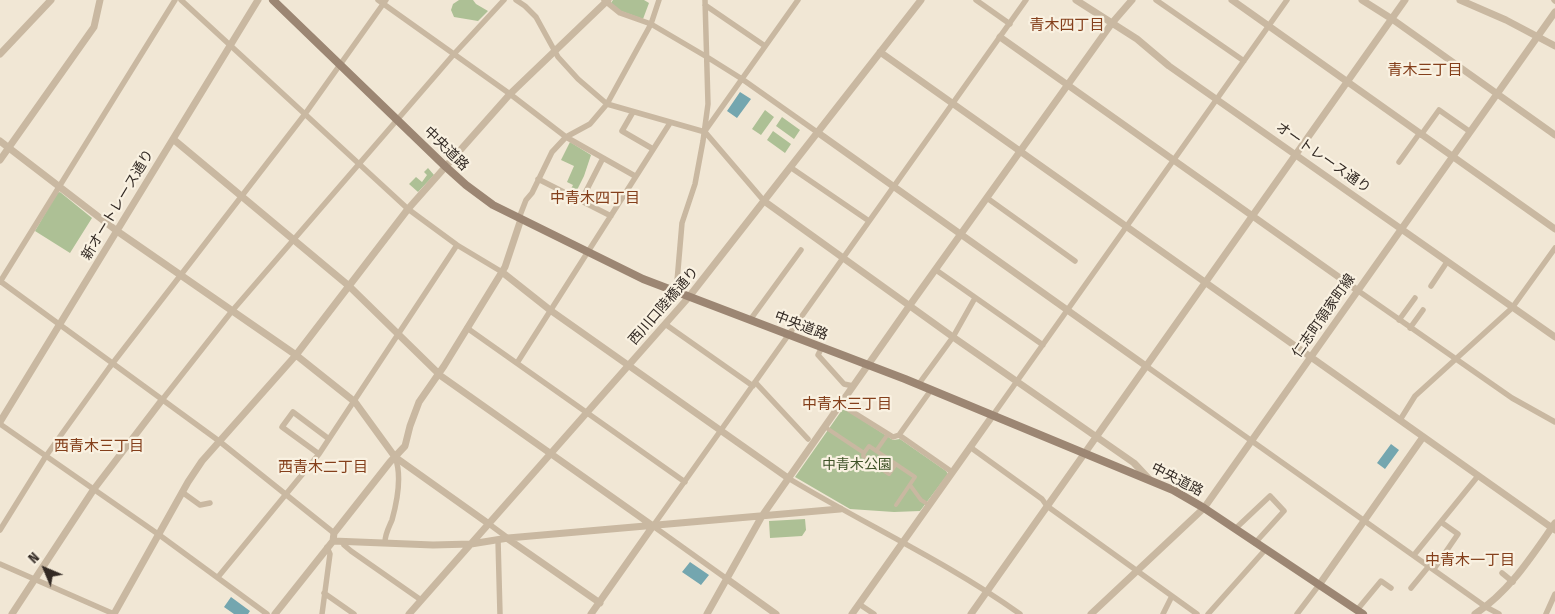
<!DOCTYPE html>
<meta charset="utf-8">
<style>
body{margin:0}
#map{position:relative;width:1555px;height:614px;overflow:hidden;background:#f1e7d5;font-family:"Fira Sans Condensed",sans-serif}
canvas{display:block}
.north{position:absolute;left:20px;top:544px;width:50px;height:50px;-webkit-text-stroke:4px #f9f1e1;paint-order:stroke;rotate:315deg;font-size:14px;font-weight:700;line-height:20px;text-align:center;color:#332a24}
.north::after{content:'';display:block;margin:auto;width:18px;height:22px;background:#332a24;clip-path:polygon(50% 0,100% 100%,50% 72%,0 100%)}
</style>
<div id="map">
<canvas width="1555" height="614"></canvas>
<div class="north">N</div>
</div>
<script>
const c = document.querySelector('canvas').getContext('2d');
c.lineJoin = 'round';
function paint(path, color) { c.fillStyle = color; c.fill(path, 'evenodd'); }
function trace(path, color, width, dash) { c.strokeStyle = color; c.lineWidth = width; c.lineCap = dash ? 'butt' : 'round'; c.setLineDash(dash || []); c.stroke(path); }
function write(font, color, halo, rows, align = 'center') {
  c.font = font + ' "Fira Sans Condensed","Noto Sans JP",sans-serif'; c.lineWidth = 4.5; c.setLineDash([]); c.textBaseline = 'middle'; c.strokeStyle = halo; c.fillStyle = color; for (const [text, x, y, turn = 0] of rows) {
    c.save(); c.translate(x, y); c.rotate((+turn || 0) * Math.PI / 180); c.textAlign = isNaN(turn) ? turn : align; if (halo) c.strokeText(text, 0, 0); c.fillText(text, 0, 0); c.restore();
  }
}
paint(new Path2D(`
 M459 0H473L476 4 488 11 478 21 454 17 451 10 453 4Z
 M613 0H644L649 3 643 19 618 10 611 3Z
 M765 110 774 117 761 135 752 129Z
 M782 117 800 130 794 139 776 126Z
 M773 131 791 144 785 153 767 140Z
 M570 142 591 155 584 176 574 196 569 193 573 185 567 182 574 166 561 160Z
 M428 168 434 175 418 192 409 184 416 177 422 182 427 175 424 172Z
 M60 192 92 218 70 253 35 231 57 193Z
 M845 409 893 440 900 439 946 471 948 474 920 511 894 512 850 509 795 477 842 410Z
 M805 519 806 530 802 536 770 538 769 521Z`), '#adc095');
paint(new Path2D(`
 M740 92 751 99 737 118 727 111Z
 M1391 444 1399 450 1385 469 1377 463Z
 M690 562 709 575 701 585 682 572Z
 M231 597 250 611 248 614H234L224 607Z`), '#74a6af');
trace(new Path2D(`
 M825 427 864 453 863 456 889 474 896 464
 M876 451 888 434
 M864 453 869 446 915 477 896 505
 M910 485 921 500 929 505`), '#c9b8a1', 4);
trace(new Path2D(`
 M181 0 408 209 457 245 502 272
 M378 0 510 94 566 137 635 176
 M516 0 525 6 536 17 558 57 578 79 607 104 705 132 764 201
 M604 0 620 13 651 24 707 57 742 79 817 132
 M976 0 1010 24
 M1156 0 1244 61
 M1554 0 1555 1
 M705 5 765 46
 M633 112 622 131 653 149
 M705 131 798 0
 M1421 135 1439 110 1469 131
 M1399 162 1419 134
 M790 167 869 221
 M538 179 611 216
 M987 198 1075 261
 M581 201 603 158
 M519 218 526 200 532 193 552 152 566 137 590 124 607 104 651 24 659 0
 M936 270 1043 345
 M0 281 219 441 334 533
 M0 282 175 0
 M1431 286 1447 262
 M1357 290 1512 398 1555 422
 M676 293 682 223 695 184 703 141 708 104 705 0
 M750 320 801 250
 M1399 320 1415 298
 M665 324 753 386
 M467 328 685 482
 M1410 328 1423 310
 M822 347 818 355 844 384 853 386
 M517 363 670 123
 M1146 366 1486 607 1499 614
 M755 382 808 439
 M918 385 953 337 975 298
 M162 400 232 311 454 54 504 0
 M840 404 893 437 899 435 952 472
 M993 415 1287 0
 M1400 420 1415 396 1512 308 1555 248
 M0 424 158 534 267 614
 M899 435 931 390
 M970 447 1042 499 1047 506 1197 614
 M319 454 282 427 293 412 329 439
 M788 478C864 524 947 562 1020 614
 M182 492 200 505 210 503
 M489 524 508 538
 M1235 529 1270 496 1284 511 1255 543
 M0 530 46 456 109 368 305 114 386 0
 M498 540 500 614
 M342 541 344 545 351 551 421 600
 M385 542C385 534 389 527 392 520 397 502 402 475 395 457
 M1414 555 1478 476
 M0 564 114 614
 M1434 569 1458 534 1441 522
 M1502 573 1513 582
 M218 577 319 454 457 245
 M727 579 653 526 1026 0
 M1411 588 1429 566
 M324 593 354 614
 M859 604 874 614
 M1357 610 1381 581 1391 588
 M322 614 330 554 327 547
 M1163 614 1172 596
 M1208 614 1265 550
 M1297 614 1319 585
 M1546 614 1555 594`), '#c9b8a1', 5.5);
trace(new Path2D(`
 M1076 0 1137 39 1169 66 1555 337
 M1232 0 1555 229
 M1362 0 1392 19 1555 135
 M1460 0 1506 20 1555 46
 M1000 37 1357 290
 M880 52 1555 530
 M0 54 51 0
 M817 132 1146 366
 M173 139 349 286 441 376 653 526 591 614
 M0 141 117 231 296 355 355 402 395 457 489 524
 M0 160 94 27 100 0
 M764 201 953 337 1134 463 1149 479
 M502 272 550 310 788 478
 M0 422 258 0
 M508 539 600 603
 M333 541 433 545 471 544 508 538 840 509
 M727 579 776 614
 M1319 585 1423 437
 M12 614 94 489 162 400
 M114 614 188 482 202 461 296 355 408 209 510 94 608 0
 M275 614 333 541 334 533 390 462 405 446 410 426 419 402 444 366 505 267 521 219
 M409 614 688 298 921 0
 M707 614 762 516 910 305 1112 23 1132 0
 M852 614 993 415
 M971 614 1405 0
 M1091 614 1204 508 1555 12
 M1475 614C1510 591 1531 557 1555 523`), '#c9b8a1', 7);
trace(new Path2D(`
 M273 0 446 167 466 185 493 205 643 279 905 379 1173 490 1204 508 1363 614`), '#9c8673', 8);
write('14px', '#332a24', '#f9f1e1', [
 ["中央道路",446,149,44],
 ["オートレース通り",1323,158,35],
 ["新オートレース通り",118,205,-59],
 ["西川口陸橋通り",664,306,-49],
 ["仁志町領家町線",1324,316,-55],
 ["中央道路",801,326,21],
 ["中央道路",1177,480,27]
]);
write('14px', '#3e5227', '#f9f1e1', [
 ["中青木公園",857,465]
]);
write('15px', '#843f1b', '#f9f1e1', [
 ["青木四丁目",1067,26],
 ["青木三丁目",1425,71],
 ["中青木四丁目",595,199],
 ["中青木三丁目",847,405],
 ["西青木三丁目",99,447],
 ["西青木二丁目",323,468],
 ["中青木一丁目",1470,561]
]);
</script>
